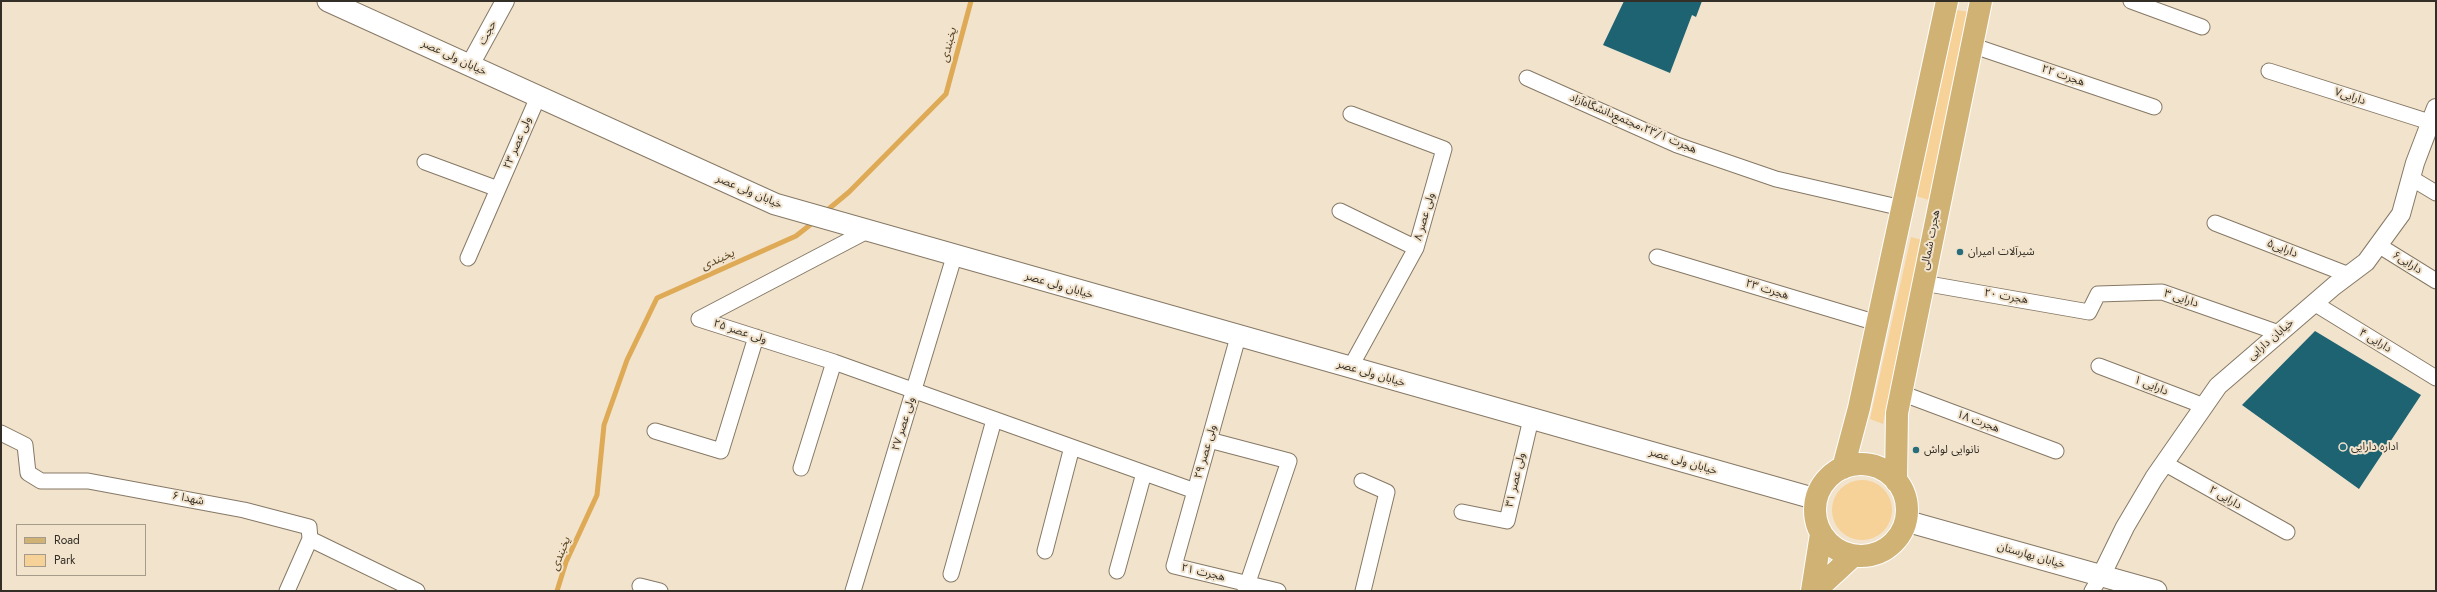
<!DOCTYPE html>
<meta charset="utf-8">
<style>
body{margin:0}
#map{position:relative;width:2437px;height:592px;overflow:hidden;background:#f2e3cd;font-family:Jost,sans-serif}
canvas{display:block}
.frame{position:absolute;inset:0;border:2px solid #342f26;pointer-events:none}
.legend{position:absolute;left:16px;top:524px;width:130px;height:52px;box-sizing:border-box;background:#f2e3cd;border:1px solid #a69b8a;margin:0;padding:5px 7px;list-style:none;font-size:12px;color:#342f26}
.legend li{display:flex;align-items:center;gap:8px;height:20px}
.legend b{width:20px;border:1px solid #a69b8a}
</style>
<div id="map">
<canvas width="2437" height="592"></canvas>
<div class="frame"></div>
<ul class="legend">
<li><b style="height:5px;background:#d1b275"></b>Road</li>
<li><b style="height:11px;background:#f6d198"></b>Park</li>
</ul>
</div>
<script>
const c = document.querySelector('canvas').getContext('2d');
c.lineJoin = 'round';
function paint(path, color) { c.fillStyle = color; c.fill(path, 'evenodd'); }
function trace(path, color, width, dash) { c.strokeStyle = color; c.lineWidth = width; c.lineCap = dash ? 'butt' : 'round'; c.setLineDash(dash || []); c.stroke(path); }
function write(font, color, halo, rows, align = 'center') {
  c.font = font + ' Jost,"Noto Sans Arabic",sans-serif'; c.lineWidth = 4; c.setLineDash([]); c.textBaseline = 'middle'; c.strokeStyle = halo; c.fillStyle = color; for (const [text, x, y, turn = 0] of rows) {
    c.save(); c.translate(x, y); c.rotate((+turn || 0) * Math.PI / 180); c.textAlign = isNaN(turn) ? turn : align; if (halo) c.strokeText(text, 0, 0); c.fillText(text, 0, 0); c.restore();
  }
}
paint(new Path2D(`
 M1957 10 1969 12 1929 200 1916 196Z
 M1911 237 1922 240 1883 424 1870 419Z
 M1832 510a30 30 0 1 1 60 0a30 30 0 1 1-60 0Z`), '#f6d198');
trace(new Path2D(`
 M825 212 849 192 946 94 971 1
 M557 591 566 562 597 495 604 425 627 360 657 298 796 236 815 221`), '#deaa56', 5);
paint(new Path2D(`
 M1624 1H1702L1696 17 1692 15 1670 73 1603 45Z
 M2315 331 2421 395 2359 489 2242 405Z`), '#1e6372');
const minor = new Path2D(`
 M2131 1 2202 27
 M1971 45 2154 107
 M2269 71 2436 124
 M1527 78 1677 145 1776 179 1902 208
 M425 162 498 189
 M2411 178 2436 193
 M1340 211 1416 248
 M2215 223 2349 275
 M867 231 699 319 834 362 1195 491
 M2378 245 2436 281
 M1657 257 1877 323
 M468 258 538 97
 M1923 283 2089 312 2098 294 2162 292 2279 333
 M2314 303 2436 378
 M1238 337 1174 566 1278 591
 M2099 366 2204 406
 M1350 368 1416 248 1444 149 1351 114
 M1901 393 2056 451
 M655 431 721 451 756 337
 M1 433 25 445 28 473 41 481H88L244 510 309 527 310 539 287 591
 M1209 440 1289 461 1245 591
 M2164 463 2287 532
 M801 468 834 362
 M1362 481 1387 492 1363 591
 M1462 512 1507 521 1531 419
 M310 539 417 591
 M1045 551 1072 447
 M1117 571 1144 473
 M951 574 994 420
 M640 586 660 591
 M853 591 954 257
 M2092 591 2101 576`);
const tertiary = new Path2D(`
 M470 65 505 1
 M2101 576 2125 527 2154 478 2218 386 2334 286 2366 262 2401 214 2415 163 2436 108`);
const secondary = new Path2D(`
 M328 1 775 204 1816 499
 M1906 521 2156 591`);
const primary = new Path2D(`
 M1815 510a46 46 0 1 1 92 0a46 46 0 1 1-92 0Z
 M1843 468 1859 408 1947 1
 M1896 481 1897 413 1981 1
 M1812 591 1821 534
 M1815 591 1853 556`);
trace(minor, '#867965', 17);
trace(tertiary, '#867965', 20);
trace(secondary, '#867965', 23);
trace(primary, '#fff', 24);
trace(minor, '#fff', 15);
trace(tertiary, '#fff', 18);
trace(secondary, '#fff', 21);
trace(primary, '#d1b275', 22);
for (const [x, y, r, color] of [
 [1960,252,4,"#286d7c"],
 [2343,447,4,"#286d7c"],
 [1916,450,4,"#286d7c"]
]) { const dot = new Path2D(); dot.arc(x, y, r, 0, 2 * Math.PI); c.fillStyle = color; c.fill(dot); trace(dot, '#f2e3cd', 1.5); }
write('11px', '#342f26', '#f2e3cd', [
 ["حجت",488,33,-61],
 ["خیابان ولی عصر",454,58,25],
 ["هجرت ۲۲",2063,76,19],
 ["دارایی۷",2350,97,18],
 ["هجرت ۲۳/۱،مجتمع‌دانشگاه‌آزاد",1633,124,23],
 ["ولی عصر ۲۳",518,143,-67],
 ["خیابان ولی عصر",749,192,23],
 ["ولی عصر ۸",1425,217,-74],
 ["هجرت شمالی",1931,240,-79],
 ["دارایی۵",2282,249,21],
 ["دارایی۶",2407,263,32],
 ["خیابان ولی عصر",1059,286,16],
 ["هجرت ۲۳",1767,290,17],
 ["هجرت ۲۰",2006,297,10],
 ["دارایی ۳",2181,299,18],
 ["ولی عصر ۲۵",740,332,18],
 ["خیابان دارایی",2271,340,-41],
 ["دارایی ۴",2375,341,31],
 ["خیابان ولی عصر",1371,374,16],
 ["دارایی ۱",2151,386,21],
 ["هجرت ۱۸",1978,422,20],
 ["ولی عصر ۲۷",904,424,-73],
 ["ولی عصر ۲۹",1206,452,-74],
 ["خیابان ولی عصر",1683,462,16],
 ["ولی عصر ۳۱",1516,480,-77],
 ["دارایی ۲",2225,498,30],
 ["شهدا ۶",188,499,11],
 ["خیابان بهارستان",2031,556,16],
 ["هجرت ۲۱",1203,573,13]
]);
write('11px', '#342f26', '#f2e3cd', [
 ["شیرآلات امیران",1968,252],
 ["اداره دارایی",2351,447],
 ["نانوایی لواش",1924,450]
], 'left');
write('italic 12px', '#5c4623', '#f2e3cd', [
 ["یخبندی",949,45,-75],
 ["یخبندی",718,260,-24],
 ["یخبندی",561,554,-68]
]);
</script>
